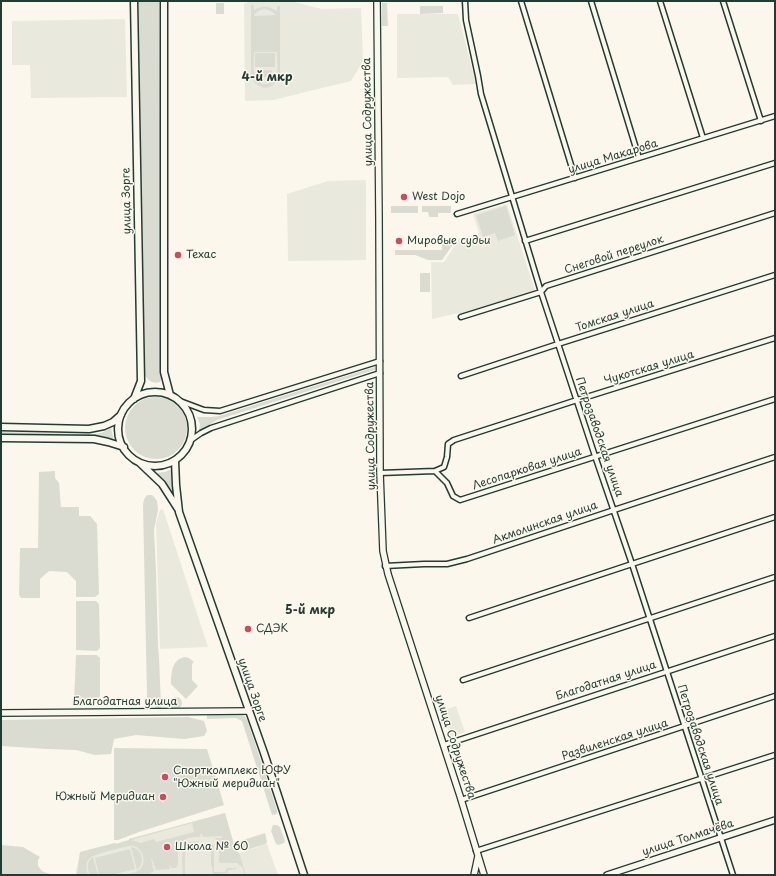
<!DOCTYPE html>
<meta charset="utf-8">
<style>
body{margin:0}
#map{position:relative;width:776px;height:876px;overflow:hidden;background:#fbf7ec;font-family:"Playpen Sans",sans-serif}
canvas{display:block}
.frame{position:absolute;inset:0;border:2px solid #1f3d34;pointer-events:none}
</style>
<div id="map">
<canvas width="776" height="876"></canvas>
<div class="frame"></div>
</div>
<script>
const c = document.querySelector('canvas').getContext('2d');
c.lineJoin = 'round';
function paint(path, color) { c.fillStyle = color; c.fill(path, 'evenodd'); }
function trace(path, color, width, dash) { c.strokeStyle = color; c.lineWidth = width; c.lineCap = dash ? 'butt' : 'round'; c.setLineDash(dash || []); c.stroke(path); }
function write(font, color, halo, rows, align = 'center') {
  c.font = font + ' "Playpen Sans",sans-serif'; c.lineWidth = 3; c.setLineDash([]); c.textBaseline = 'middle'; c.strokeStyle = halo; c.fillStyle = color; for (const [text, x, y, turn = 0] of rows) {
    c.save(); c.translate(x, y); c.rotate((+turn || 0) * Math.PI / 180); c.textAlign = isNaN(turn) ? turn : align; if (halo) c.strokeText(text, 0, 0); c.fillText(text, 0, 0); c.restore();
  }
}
paint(new Path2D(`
 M251 1H290L322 9 361 8 363 61 351 81 273 100 245 101 244 4Z
 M397 14H458L476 84 453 85 448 77 397 78Z
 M125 19 127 97 31 98 30 65H12V21Z
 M366 180V260L288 261 287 194 328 181Z
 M507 204 535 291 459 316 458 313 432 319 431 262H444L459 239 479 233 473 214Z
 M163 509 208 647 160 649 156 524 160 510Z
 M456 706 465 732 451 737 442 711Z
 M225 813 233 841V843L235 850 239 853 267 844 278 875H77L76 872 80 852 115 843 116 844 129 840V839Z`), '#eae9de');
paint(new Path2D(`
 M137 1H159L162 377 160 382C151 385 145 378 143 370Z
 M216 3H224V14H216Z
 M382 3H387L388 26H382Z
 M251 5H254V10C262 5 269 6 277 11V6H280V74C275 92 256 92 251 75ZM265 9 271 11 276 15 254 16C256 11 261 10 265 9ZM254 52H277C277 65 282 85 263 84 251 79 254 63 254 52Z
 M420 6H443V13L420 14Z
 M255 53H275V67H255Z
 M257 70H272V77H257Z
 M391 206H418V213H391Z
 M422 206H451V213H438V217H429L428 212H422Z
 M506 206 515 235 498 241 495 233 483 237 476 215Z
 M442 244H452V246L442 260H428L415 255H395V250H442Z
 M420 273H430V292H420Z
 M375 367 377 369 371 371 217 420 199 431 200 424 197 417H211L219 416Z
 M125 428a31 31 0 1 1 62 0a31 31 0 1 1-62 0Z
 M111 428 114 441 107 439 94 436 1 434V432L94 434 101 433Z
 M174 468 172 477 173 493 164 480 156 473 165 472Z
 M55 471V478L59 483 61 507H79V516H90L97 524 99 594 95 597H76V581L67 572 49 571 40 579V598H21L19 595 20 548H38L39 472Z
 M148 495H152L154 497 157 501 158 510 154 530 156 572 158 646 159 657 161 705V708L157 709 155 707 153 702 152 701 151 703 147 702V697L143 505C144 500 144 497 148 495Z
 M76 601H96L99 604 100 648 97 651 76 650Z
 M76 655H97L100 658V696L94 702H74Z
 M185 657 189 658 194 662 192 664V680L198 686 186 699 171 684C171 673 172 659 185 657Z
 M170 703a6 6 0 1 1 12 0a6 6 0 1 1-12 0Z
 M239 713C244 714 246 717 248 722L277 810V814L272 815 242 721 236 718 207 719V714Z
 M188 717 204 721 207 731 204 736 184 739 136 735 114 739 111 754 95 755 76 750 47 749 1 746V720Z
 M114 748 207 749 224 805 139 832 118 840H114Z
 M225 813 233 841C233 849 237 849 240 855 242 862 244 869 246 875H244L243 868 238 864V863H221L219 862V855H220L221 854H219L218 843 215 838H222V836L203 837 202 834H200L201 837C187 837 177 839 178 856 178 860 179 864 176 868H171L170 865 169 866 170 869 156 870 152 859H151L154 871 148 875H124C130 873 137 873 141 868 147 861 142 847 133 846 128 845 96 854 91 857 85 862 86 868 88 875H77L80 852 115 843 116 844 129 840V839ZM192 823 194 832 156 842 154 839 141 843 131 840Z
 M273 825H277L280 827 285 841 284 843 278 845 276 844 271 831Z
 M265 833 267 842 266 844 246 850 238 845 237 842Z
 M199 841 198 844C192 844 187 845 185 852V875H176L183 874C183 866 179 847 189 842 192 841 196 842 199 841Z
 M1 845 23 847 40 857 38 860V866L42 871 52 875H1Z
 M211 845H214V872H225L227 868H236V869L228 870V873L218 874V875H213L212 866H211Z
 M131 847C142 848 146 862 137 870Z
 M130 849 135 869 112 875H99L95 858Z
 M93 857 98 875H90C87 868 86 862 93 857Z`), '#dbdcd1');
const minor = new Path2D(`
 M465 1 466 20 478 76 481 94 541 292 595 456 632 564 733 875
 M521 1 575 178
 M591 1 639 158
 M660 1 703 138
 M723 1 761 121
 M457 214 775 116
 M525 241 775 163
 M461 317 541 292 546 286 775 213
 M461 376 558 344 775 275
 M180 401 204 410 220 411 380 361
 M191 440 201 433 211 428 380 373
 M435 471 447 483 453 496 460 500 775 399
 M380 473 435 471 444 467 447 457 448 444 454 440 577 400 775 338
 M385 566 424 564H447L467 559 614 510 775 457
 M469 618 632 564 775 517
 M463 680 775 577
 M444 745 775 636
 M461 800 775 696
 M476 851 775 755`);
const tertiary = new Path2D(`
 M377 1 379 219 380 473 383 551 388 574 460 796 484 875
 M1 713 249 711
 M474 875 478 856
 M607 875 775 820`);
const secondary = new Path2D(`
 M134 1 141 381 134 399
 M164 1V372L170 395
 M118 429a37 37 0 1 1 74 0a37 37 0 1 1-74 0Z
 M1 427 89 429 104 426 113 422 121 415
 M1 438 94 439 108 442 124 447
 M175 460 176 485 179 512 264 753 304 875
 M140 463 162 484 178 509`);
trace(minor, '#1f3d34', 7);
trace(tertiary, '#1f3d34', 8);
trace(secondary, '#1f3d34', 9);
trace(minor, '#fbf7ec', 4);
trace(tertiary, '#fbf7ec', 5.5);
trace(secondary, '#fbf7ec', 6);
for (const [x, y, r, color] of [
 [404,197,4,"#d1495b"],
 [399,241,4,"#d1495b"],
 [178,255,4,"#d1495b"],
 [248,629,4,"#d1495b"],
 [165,777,4,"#d1495b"],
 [163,797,4,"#d1495b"],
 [167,847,4,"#d1495b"]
]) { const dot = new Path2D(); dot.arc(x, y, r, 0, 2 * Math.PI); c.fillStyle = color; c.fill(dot); trace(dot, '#fbf7ec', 1.5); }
write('11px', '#1f3d34', '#fbf7ec', [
 ["улица Содружества",368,112,-91],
 ["улица Макарова",613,157,-17],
 ["улица Зорге",127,201,-91],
 ["Снеговой переулок",614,255,-18],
 ["Томская улица",615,316,-18],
 ["Чукотская улица",649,368,-17],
 ["улица Содружества",371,436,-91],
 ["Петрозаводская улица",599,437,71],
 ["Лесопарковая улица",527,469,-18],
 ["Акмолинская улица",545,523,-19],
 ["Благодатная улица",606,681,-18],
 ["улица Зорге",252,690,71],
 ["Благодатная улица",125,702],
 ["Развиленская улица",615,740,-18],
 ["Петрозаводская улица",700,745,72],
 ["улица Содружества",455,747,72],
 ["улица Толмачёва",688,838,-18]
]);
write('11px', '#1f3d34', '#fbf7ec', [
 ["West Dojo",412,197],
 ["Мировые судьи",407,241],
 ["Техас",186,255],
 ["СДЭК",256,629],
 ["Спорткомплекс ЮФУ",173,771],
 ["\"Южный меридиан\"",173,784],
 ["Южный Меридиан",155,797,"right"],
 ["Школа № 60",175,847]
], 'left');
write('bold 12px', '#1f3d34', '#fbf7ec', [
 ["4-й мкр",267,78],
 ["5-й мкр",310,611]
]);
</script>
